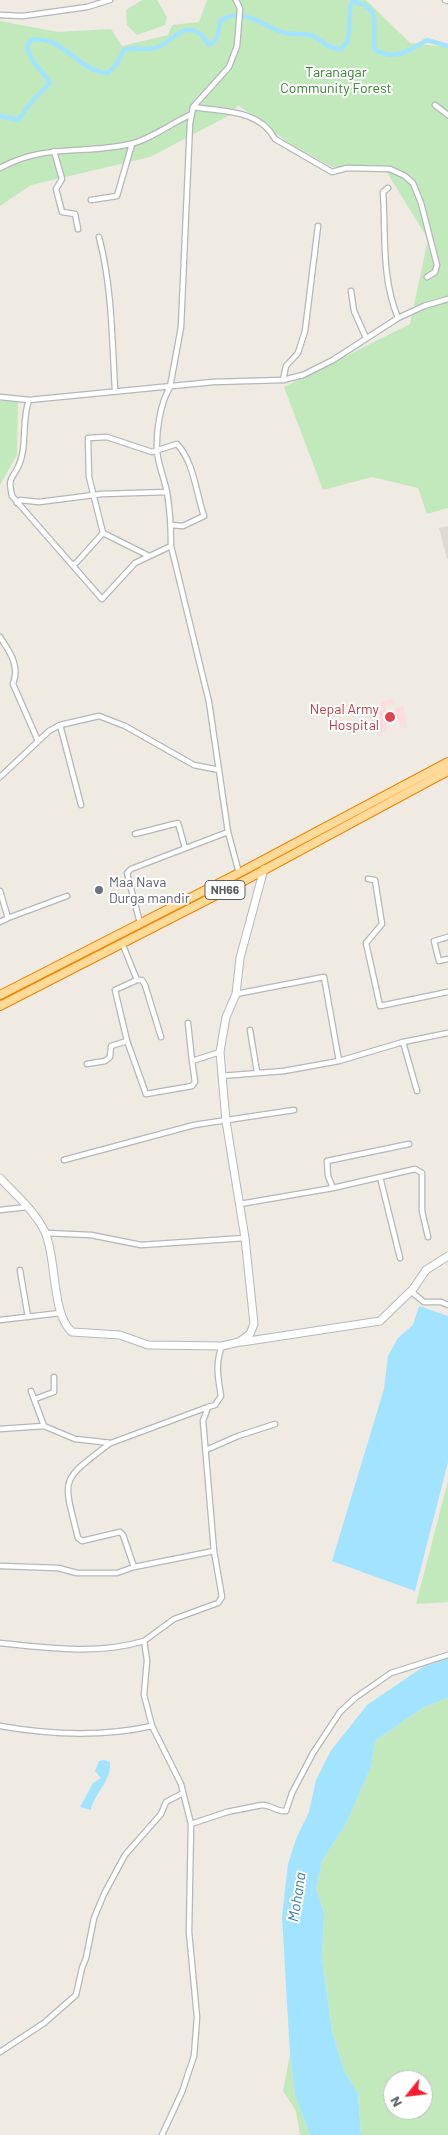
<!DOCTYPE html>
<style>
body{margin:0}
#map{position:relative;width:448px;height:2135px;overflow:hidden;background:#efeae2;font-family:Barlow,sans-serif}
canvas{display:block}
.north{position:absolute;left:383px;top:2070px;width:50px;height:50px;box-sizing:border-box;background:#fff;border:1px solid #bdbfc1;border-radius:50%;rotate:241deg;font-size:14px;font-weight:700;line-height:20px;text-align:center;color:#5a6064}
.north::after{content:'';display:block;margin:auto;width:18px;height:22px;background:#f81e2c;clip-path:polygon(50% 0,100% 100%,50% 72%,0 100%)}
</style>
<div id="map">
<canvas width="448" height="2135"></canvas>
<div class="north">N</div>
</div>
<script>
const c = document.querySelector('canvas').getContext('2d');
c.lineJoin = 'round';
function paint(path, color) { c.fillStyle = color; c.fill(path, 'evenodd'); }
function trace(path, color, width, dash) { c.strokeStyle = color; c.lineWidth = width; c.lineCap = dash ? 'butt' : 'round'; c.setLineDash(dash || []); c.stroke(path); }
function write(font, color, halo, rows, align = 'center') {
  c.font = font + ' Barlow,sans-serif'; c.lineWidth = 4; c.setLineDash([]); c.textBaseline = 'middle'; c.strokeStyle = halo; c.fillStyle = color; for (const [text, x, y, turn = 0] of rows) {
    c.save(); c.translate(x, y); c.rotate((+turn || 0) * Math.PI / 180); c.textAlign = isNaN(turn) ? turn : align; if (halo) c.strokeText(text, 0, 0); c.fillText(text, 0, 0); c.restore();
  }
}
paint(new Path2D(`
 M448 526V559H447L439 528Z`), '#ded9d1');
paint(new Path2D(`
 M393 698 395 704 385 706 386 712 403 706 407 727 401 729 399 721 386 724 387 731 379 733 375 712 382 710 381 702Z`), '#fddcde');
paint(new Path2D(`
 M142 0H157L167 17 165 25 137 35 127 25 126 10Z
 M207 0H366L410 43 448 47V508L427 514 418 488 372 477 323 490 284 387 410 324 428 239 386 171 365 167H332L289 143 238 105 232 114 150 157 31 185 0 206V21L58 32 111 29 122 46 168 35 172 25 199 22Z
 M0 401H18L17 455 0 485Z
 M448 1481V1602L416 1604Z
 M448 1698V2135H361L358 2093 344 2071 332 2030 322 1958 324 1913 316 1889 322 1861 347 1822 371 1767 375 1741 424 1707ZM393 2080H423V2110H393Z
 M290 2054 295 2095 310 2135H300L296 2111 283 2091Z`), '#c2e9bc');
paint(new Path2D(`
 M419 1306 448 1316V1462L415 1591 332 1561 384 1389 388 1356 398 1338 413 1325Z
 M448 1659V1698L424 1707 375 1741 371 1767 347 1822 322 1861 316 1889 324 1913 322 1958 332 2030 344 2071 358 2093 361 2135H310L295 2095 290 2054 282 1916 288 1864 296 1839 309 1812 316 1780 330 1752 367 1705 423 1667Z
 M104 1760 110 1762C112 1781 94 1793 91 1810L80 1807 93 1783 101 1778 95 1771 99 1761Z`), '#a2e3ff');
trace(new Path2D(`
 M0 116 18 120 34 99 50 83C42 70 29 61 27 46L31 40C62 34 80 73 108 73L117 64 124 50C135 46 144 51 155 48 171 45 181 21 199 33 203 35 206 42 209 45 218 41 219 30 220 21 240 6 262 25 282 32 292 35 303 33 313 36 324 41 327 49 341 49L347 42 349 33 350 6 353 2C384 6 371 29 375 50 396 61 409 51 427 40L448 46`), '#a2e3ff', 4.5);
const minor = new Path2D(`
 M236 0 240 9 237 46 229 67 193 107 190 123 181 327 170 387C160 404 156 431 157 451 158 464 164 478 167 492 170 510 171 528 171 546L209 702 228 832 239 873
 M445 0 448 1
 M0 15 23 16 87 7 110 0
 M435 105 448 115
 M193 107C223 112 259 109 275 139L332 172 347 168 390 169 405 176 413 183 421 203 437 265 435 272 427 277
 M54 151 62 179 56 189 62 212 75 214 78 229
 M0 168C46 143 83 155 130 144 150 140 173 122 192 114
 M388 188 383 192C386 235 381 277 398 318
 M91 200 117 196 132 144
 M99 237C112 286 112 339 115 390
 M351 291 354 311 366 338
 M283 380 286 366 298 353 305 331 318 226
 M0 397 29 400 213 382 283 380 303 375 333 360 398 318 424 306 448 299
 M29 400C21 421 28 447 18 467 11 481 8 477 12 496L102 599 135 563 171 546
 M17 503 20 500 39 502 102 494 167 492
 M147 555 103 533 89 477 88 438 107 437 152 452 177 444C194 462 196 493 204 516L183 526 171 525
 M71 563 73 565 77 562 103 533
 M0 637C10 652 20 666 13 684L38 741
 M60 725 81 805
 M0 777 49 731 60 725 99 716 125 726 194 765 219 770
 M135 834 178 823 185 848
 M368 879 375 880 382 924 366 943 380 1006 448 992
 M0 891 8 918 0 922
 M8 918 67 896
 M140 923 127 873 131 869 228 832
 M448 937 434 941 439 961 448 959
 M122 943 137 980H142L145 985 161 1037
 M137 980 115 990 127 1041 146 1094 192 1086 195 1082 192 1061 220 1052
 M236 994 324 977 339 1061 403 1042 448 1033
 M188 1023 192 1061
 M250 1030 257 1072
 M403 1042 417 1091
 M87 1064 105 1061 110 1057 111 1046 127 1041
 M221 1076 284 1071 339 1061
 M64 1160 194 1125 294 1110
 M380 1177 400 1258
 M333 1188 415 1169 422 1173V1211L428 1237
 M240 1204 333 1188 328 1176 327 1161 409 1144
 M0 1210 27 1207
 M46 1233 91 1235 141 1245 245 1238
 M20 1270 28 1317
 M413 1289V1293L424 1302H441L448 1305
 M0 1320 60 1313
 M31 1391 44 1426
 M35 1399 54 1392V1377
 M0 1429 44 1426 75 1439 111 1443 208 1407
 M109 1444C59 1482 63 1477 78 1538L82 1541 120 1532 123 1535 134 1567
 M206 1450 238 1436 275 1424
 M0 1566 58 1568 77 1573H117L134 1567 214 1551
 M0 1643C47 1648 98 1655 144 1641
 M0 1726C51 1735 102 1737 152 1726
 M191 1824 227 1812 262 1805C271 1805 277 1812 286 1811L292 1793 313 1753 340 1712 355 1698 391 1673 448 1655
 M0 2052 44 2023 76 1995 82 1968 86 1958 94 1918 104 1894 125 1855 161 1814 166 1802 183 1793
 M162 2135 182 2092 194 2056 197 2017 189 1932 191 1824 181 1784 152 1726 144 1695 147 1660 144 1641 174 1619 218 1603 222 1597 214 1551 203 1421 208 1407 215 1405 221 1396C218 1378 215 1363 222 1346`);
const secondary = new Path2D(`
 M0 1178C15 1194 35 1211 45 1232 57 1258 51 1314 72 1332L120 1335 148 1345 222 1346 239 1342 250 1334 254 1324 245 1238 226 1121 220 1052 226 1017 236 994 240 958 264 869
 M242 1342 380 1321 413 1289 426 1270 448 1256`);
const trunk = new Path2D(`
 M0 995 239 873 448 762
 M0 1006 240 883 448 771`);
trace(minor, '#b3b7bb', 7);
trace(secondary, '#b4b9be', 9);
trace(trunk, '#f18400', 10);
trace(minor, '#fff', 4.5);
trace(secondary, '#fff', 7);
trace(trunk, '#ffda98', 8);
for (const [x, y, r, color] of [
 [390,717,6,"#e0444e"],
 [99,890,5,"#6b7280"]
]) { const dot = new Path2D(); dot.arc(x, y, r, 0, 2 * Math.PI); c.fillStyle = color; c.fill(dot); trace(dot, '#fff', 2); }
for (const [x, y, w] of [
 [225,890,40]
]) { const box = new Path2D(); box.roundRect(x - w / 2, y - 9.5, w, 19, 4); c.fillStyle = '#fff'; c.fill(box); trace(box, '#5a6064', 1); }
write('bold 12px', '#5a6064', null, [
 ["NH66",225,890]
]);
write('14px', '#34822c', '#fff', [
 ["Taranagar",336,72],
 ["Community Forest",336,88]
]);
write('14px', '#be3a42', '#fff', [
 ["Nepal Army",379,709],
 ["Hospital",379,725]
], 'right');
write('14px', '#5b616d', '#fff', [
 ["Maa Nava",109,882],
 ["Durga mandir",109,898]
], 'left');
write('italic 15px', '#317ba7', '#fff', [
 ["Mohana",297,1897,-81]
]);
</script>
